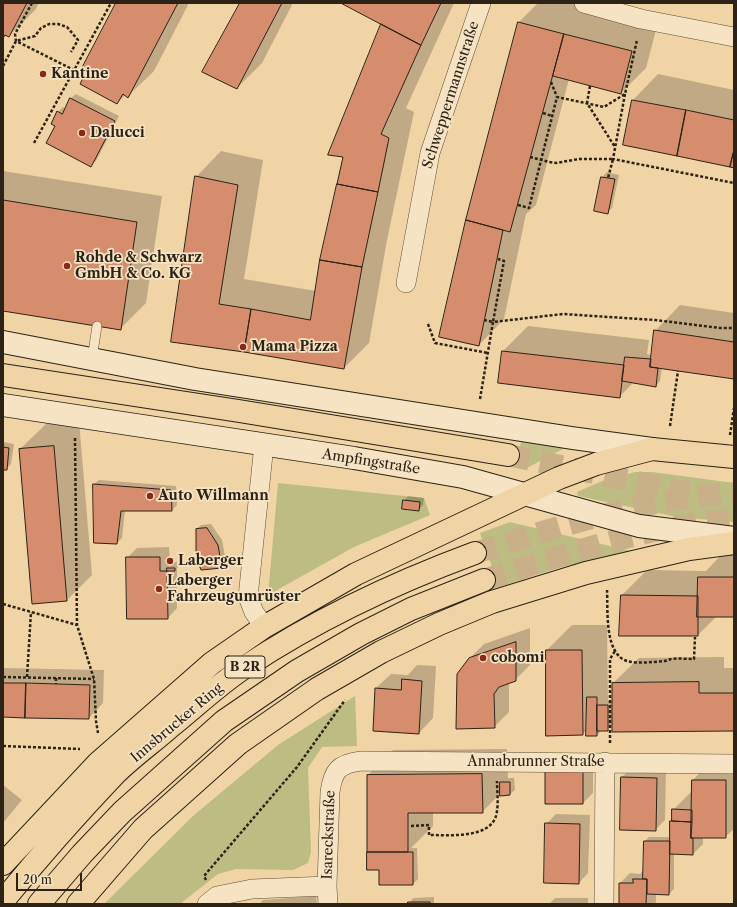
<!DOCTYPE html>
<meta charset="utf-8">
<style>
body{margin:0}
#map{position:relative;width:737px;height:907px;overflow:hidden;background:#f0d4a5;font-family:"Libre Caslon Text",serif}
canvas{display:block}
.frame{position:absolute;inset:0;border:4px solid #2c2216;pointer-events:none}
.scale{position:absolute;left:16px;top:873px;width:66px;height:18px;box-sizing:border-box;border:2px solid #2c2216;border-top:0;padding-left:5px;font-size:12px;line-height:14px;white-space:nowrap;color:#2c2216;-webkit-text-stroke:3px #f5e3c4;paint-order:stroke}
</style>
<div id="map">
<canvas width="737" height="907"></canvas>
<div class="frame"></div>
<div class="scale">20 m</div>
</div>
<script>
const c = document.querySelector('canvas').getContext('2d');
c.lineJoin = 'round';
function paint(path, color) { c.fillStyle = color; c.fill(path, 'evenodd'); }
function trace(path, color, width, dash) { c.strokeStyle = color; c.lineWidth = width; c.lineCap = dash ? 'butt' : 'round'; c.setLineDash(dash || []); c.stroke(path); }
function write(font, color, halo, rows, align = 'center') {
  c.font = font + ' "Libre Caslon Text",serif'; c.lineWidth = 3.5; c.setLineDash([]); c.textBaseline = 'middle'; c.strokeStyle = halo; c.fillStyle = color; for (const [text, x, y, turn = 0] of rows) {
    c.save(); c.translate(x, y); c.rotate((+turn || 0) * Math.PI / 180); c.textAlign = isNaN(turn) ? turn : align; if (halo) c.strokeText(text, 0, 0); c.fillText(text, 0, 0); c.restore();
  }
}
paint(new Path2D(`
 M522 438 569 446 525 469 515 468Z
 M635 472H652L734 483V522L677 517 578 496 577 492 602 481Z
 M278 483 424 498 430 515 354 547 268 595Z
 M510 522 635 552 561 567 499 587 480 533Z
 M355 696 357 746 322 747 308 768 311 852 308 863 293 870 236 869 218 874 180 904H104L193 816 278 745Z`), '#bdbc83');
paint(new Path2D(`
 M3 3H39L35 10 9 36 7 35 3 38Z
 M117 3H189L154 71 128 96 125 95 117 103Z
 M241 3H293L262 63 237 88Z
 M343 3H454L406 108 414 112 387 240 369 343 344 368 213 346 196 177 221 151 263 160 244 279 316 291 382 23Z
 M538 3H569L657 26 646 68 621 93 569 79 536 205 526 214 504 319 479 345 466 220 519 22Z
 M658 74 734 90V166L624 144 633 100Z
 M76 94 119 116 96 161 91 165 57 126 58 112 63 107 66 109 71 98Z
 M3 171 162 196 146 303 120 329 3 309Z
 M607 172 619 175 612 208 607 213 595 210 602 177Z
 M680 305 734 313V378L662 368 660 381 656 386 634 382 619 397 503 351 528 326 649 340 647 354 652 355 655 331Z
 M79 421 92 575 67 600 20 449 46 424Z
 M3 442 14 444 11 464 6 469H3Z
 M99 480 176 486 177 505 172 510H125L122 538 117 543 94 484Z
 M408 496 424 498 423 505 418 510 404 501Z
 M211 524 222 540 226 562 221 567 197 529 201 525Z
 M169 547 170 562H177V564L180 563V565L177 568V608L168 618 127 558 137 548Z
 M724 552H734V616H717L698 635 621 596 647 570 706 571Z
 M572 625H607L608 701H613V683L639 658 724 657V668H734V730L613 724 607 730H602L597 735 588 729 582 734 547 650Z
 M530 628V665L515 680 509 682V712L494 727 469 659 484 644Z
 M417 665 436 666 433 718 419 733 376 688 391 674 408 675Z
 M3 668 104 670 103 703 89 718 3 716Z
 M507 749 508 778H514L515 790 510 794 501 793 482 812H433V826L411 848H417L418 879 413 884H380V869L368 775 393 750Z
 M718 754 734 755V829L725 837H703V844L693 854H674V889L669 894H656V902L654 904H620V883L630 873 640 874 644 869 645 841 649 837H671L673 810 693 790V780Z
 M593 761V793L583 803H546Z
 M632 767 666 768 665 820 655 830 622 777Z
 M3 785 22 800 3 823Z
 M556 814 590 815 588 873 579 883 546 824Z
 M316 896 317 904H259L263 900Z
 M434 897V904H409L413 898Z
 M555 898H588V904H549Z`), '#0003');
const building = new Path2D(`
 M3 3H27L9 37 5 35 3 38Z
 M116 3H178L128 98 123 94 117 104 80 84 84 76 79 74Z
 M240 3H282L237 89 202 72Z
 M341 3H441L421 45Z
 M518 22 564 34 510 232 466 220Z
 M381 24 421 45 381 134 389 138 378 192 337 184 343 157 328 155Z
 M564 34 632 51 621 94 553 76Z
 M70 98 115 121 91 167 46 143 55 126 51 124 57 111 62 114Z
 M632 100 686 110 677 156 623 145Z
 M686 110 734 120V150L730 167 677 156Z
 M734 150V168L730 167Z
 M195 176 238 185 219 304 251 309 244 352 171 342Z
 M601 177 615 179 608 214 594 211Z
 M337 184 378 192 362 267 320 260Z
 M3 200 137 222 121 330 3 311Z
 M466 220 503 230 479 346 439 337Z
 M320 260 362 267 344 369 244 352 251 309 310 320Z
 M654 330 734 342V379L650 367Z
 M502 351 624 365 620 398 498 383Z
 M625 357 651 359 650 367 658 368 656 387 622 381Z
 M54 446 67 601 32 604 19 449Z
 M3 447 9 448 7 470H3Z
 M93 484 171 490 172 511H121L117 544 94 543Z
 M403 500 420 502 419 511 402 509Z
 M207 528 218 545 222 568 201 570 196 557V529Z
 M126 557H160V571H167L168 619H127Z
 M167 568H175V571H167Z
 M698 577H734V617H697Z
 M621 595 698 596V636H619Z
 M516 642V681L499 687 494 694 495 728 456 729 457 674 469 658Z
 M546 650H582L583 735 546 736Z
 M402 679 422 681 419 734 373 731 375 688 401 690Z
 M699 682V693H734V731L612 732V683Z
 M3 683H26L25 718 3 717Z
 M26 683 90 685 89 719 25 718Z
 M587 697H597V736H586Z
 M597 705H608V731H597Z
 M583 770V804H545V771Z
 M482 774 483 813H408V852H367V775Z
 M621 777 657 778 656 831 620 830Z
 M692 780H726V838H691Z
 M500 782H510V795L500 796Z
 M672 809 692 810V822L672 821Z
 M670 821 692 822 691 838H693V855L670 854Z
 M545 823 580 824 579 884 544 883Z
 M644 841H670L669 895 647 894V879H643Z
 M367 852H413V885H379V870H367Z
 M633 879H647L646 904H619V883H633Z
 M408 902H430V904H408Z`);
paint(building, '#d68d6e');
trace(building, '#2c2216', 1);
trace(new Path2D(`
 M508 455 689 493
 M475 553C561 526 643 499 734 493
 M484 580C566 554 648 526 734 519`), '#c9b088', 22, [22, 11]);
const service = new Path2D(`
 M92 359 97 326`);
const minor = new Path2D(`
 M584 3 641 19 734 37
 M406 283 430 153 481 3
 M264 627 254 612 248 597 264 445
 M207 904 217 896 252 889 327 886
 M328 904 327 886 330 792C333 771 338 764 361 761L734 764
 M604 904 605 762`);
const secondary = new Path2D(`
 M3 342 195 379 572 438 652 449
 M3 405 354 458 463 477 639 526 734 538`);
const primary = new Path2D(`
 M652 449 734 457`);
const trunk = new Path2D(`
 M3 375 239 411 508 455
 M3 864 98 763 212 663 264 627 356 574 559 478 596 464 652 449
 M3 901C39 857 76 815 115 774 132 757 152 743 170 727 195 707 219 684 245 667 317 619 394 583 475 553
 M39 904 82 854 122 812 224 721 297 671 361 634 411 609 484 580
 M78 904 143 829 238 744 317 689 381 652 439 624 492 602 586 573 689 549 734 543`);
trace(service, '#5d4e3a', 10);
trace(minor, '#5d4e3a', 20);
trace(secondary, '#2c2216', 24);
trace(primary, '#2c2216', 24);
trace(trunk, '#2c2216', 24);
trace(new Path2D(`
 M32 3 15 34 16 41 74 70
 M3 66 16 41 35 36 41 28 49 24H58L67 27 78 40 71 52
 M551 82 557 97
 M590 86 587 103 615 147
 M625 94 613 159 734 183
 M543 113 552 116
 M34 143 111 3
 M530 157 549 162 556 163 579 159H613L608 178
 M518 205 529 208 557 97 604 107 625 94 637 40
 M484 320 493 322 504 261 498 259
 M428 324 435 343 488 353
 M480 399 493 322 563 314 655 320 720 328H734
 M670 426 678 371
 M730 435 734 408
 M75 438 77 625 94 679 96 721 98 733
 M607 590C608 609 604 654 627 661 638 664 653 662 664 661 667 661 669 659 672 659 679 658 687 659 694 659L695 637
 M3 604 77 625
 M3 677 94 679
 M27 677 31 612
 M56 678V684
 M610 743V659L615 651
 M3 746 80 749
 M411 826 429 825V835C448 835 489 839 496 816 499 805 497 792 497 781
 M206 880 204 876 297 767 345 700`), '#2c2216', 2.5, [3, 2]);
trace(service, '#f5e3c4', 9);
trace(minor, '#f5e3c4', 19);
trace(secondary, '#f5e3c4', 22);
trace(primary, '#f0d4a5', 22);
trace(trunk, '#f0d4a5', 22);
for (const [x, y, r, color] of [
 [43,74,4,"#8f2418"],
 [82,133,4,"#8f2418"],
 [67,266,4,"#8f2418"],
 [243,347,4,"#8f2418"],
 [150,496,4,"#8f2418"],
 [170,561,4,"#8f2418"],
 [159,589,4,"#8f2418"],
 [483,658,4,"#8f2418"]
]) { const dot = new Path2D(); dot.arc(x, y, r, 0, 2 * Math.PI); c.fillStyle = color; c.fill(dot); trace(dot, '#f5e3c4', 1.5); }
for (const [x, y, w] of [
 [245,667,40]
]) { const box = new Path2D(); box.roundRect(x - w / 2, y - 11, w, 22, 3); c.fillStyle = '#f5e3c4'; c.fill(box); trace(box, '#2c2216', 1); }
write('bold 13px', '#2c2216', null, [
 ["B 2R",245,667]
]);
write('bold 14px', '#2c2216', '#f5e3c4', [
 ["Kantine",51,74],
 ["Dalucci",90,133],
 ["Rohde & Schwarz",75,258],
 ["GmbH & Co. KG",75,274],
 ["Mama Pizza",251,347],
 ["Auto Willmann",158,496],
 ["Laberger",178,561],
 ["Laberger",167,581],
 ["Fahrzeugumrüster",167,597],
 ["cobomi",491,658]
], 'left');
write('14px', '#2c2216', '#f5e3c4', [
 ["Schweppermannstraße",451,95,-72],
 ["Ampfingstraße",371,462,9],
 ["Innsbrucker Ring",177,723,-40],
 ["Annabrunner Straße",536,762],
 ["Isareckstraße",329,835,-88]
]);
</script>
